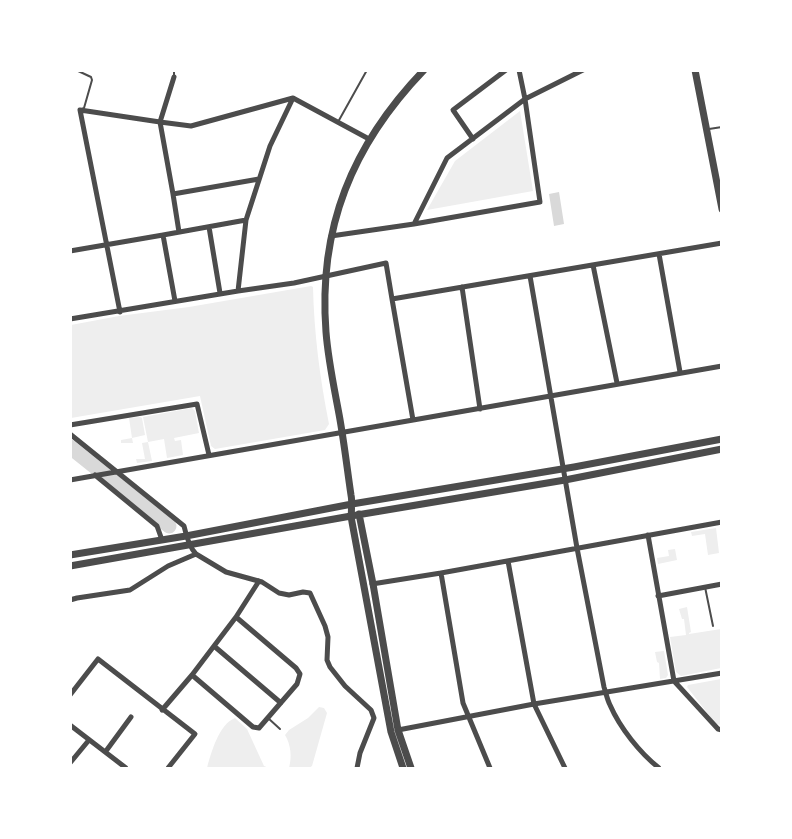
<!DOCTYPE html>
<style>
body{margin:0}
#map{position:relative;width:792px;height:839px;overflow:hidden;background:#fff;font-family:"Open Sans",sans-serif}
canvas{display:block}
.frame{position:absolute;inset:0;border:72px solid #fff;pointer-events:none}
</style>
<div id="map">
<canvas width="792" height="839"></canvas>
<div class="frame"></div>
</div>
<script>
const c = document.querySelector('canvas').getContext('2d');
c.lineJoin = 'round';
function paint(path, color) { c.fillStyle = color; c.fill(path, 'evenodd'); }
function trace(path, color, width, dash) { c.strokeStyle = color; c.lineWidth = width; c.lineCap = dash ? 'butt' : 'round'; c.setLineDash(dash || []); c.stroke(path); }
paint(new Path2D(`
 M520 111 533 191 427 210 455 161Z
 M311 286 313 287C314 333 320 379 329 424L325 430 215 449 211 446 200 396 71 418V325L119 316 189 307Z
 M192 408 195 411 199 433 174 438 175 441 181 440 183 455 167 458 164 439 148 442 152 461 137 463 136 459H145L142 443 148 442 143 417Z
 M140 417 142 418 145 435 132 438 133 443H121V440L132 438 129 418Z
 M716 528 719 553 708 555 705 534 692 536 691 532Z
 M675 549 677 560 658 564 657 558 669 556 668 550Z
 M687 607 691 632 689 633V634L721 629V668L681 676 676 672 670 637 686 635 684 619H682L679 609Z
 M664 651 668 675 666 678 660 679 659 663 657 662 655 652Z
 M721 679V725L716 724 687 687 688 685Z
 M319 707 324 708 327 713 312 766 309 768H289C292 757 291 745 285 735L289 730 308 718Z
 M235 718 247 729 264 766 269 768H207C211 753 219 724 235 718Z`), '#eee');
paint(new Path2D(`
 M559 192 564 224 554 226 549 194Z`), '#d9d9d9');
trace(new Path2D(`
 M70 447 169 526`), '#d9d9d9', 15);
trace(new Path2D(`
 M76 70 91 77 92 80 84 108 82 109
 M174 77V70
 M338 122 367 70
 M709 129 722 127
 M705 587 713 626
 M268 718 280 729`), '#4c4c4c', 2);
trace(new Path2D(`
 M473 139 453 110 506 70
 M173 194 160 122 191 126 293 98 369 139
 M414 224 447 158 525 99 583 70
 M209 227 220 293
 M179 232 173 194 259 179
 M331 236 414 224 540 202 525 99 519 70
 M70 251 163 235
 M659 254 680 372
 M593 265 617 383
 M530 276 577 548 604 687C606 693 607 699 610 705 620 728 640 753 659 768
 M462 287 480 409
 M238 291 294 283 386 263 392 299
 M175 301 163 235 246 220
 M120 312 80 110 160 122 174 77
 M70 319 238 291 246 220 270 146 293 98
 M413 420 392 299 722 243
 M70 425 197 404 209 455
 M70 434 184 526C186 535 189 547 196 554L226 572 262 582 279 593 289 595 303 592 310 593 325 626 328 637 327 660 330 667 345 686 371 710 374 718 360 753 357 768
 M95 475 157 526 162 540
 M70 480 722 366
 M648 535 674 681 718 729 722 730
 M508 561 534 704 565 768
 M441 573 463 703 490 768
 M372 584 441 573 722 522
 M658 596 722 584
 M70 600 77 598 130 590 168 566 196 554
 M236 617 259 581
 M214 646 281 703
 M70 695 98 659 195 734 168 768
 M162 710 192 675 236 617 296 668 300 674 297 684 259 728 253 727 192 675
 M70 725 126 768
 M398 730 534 704 722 673
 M106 751 131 717
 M70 763 89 740`), '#4c4c4c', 5);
trace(new Path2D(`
 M695 70 722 209
 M359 514 373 584 398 730 411 768
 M70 555 186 536 352 504 574 467 722 439
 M70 566 351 516 565 480 722 449
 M403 768 391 732 352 522C350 513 353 504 351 495 347 468 344 441 339 414 334 387 328 359 326 332 318 228 352 145 424 70`), '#4c4c4c', 7);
</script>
